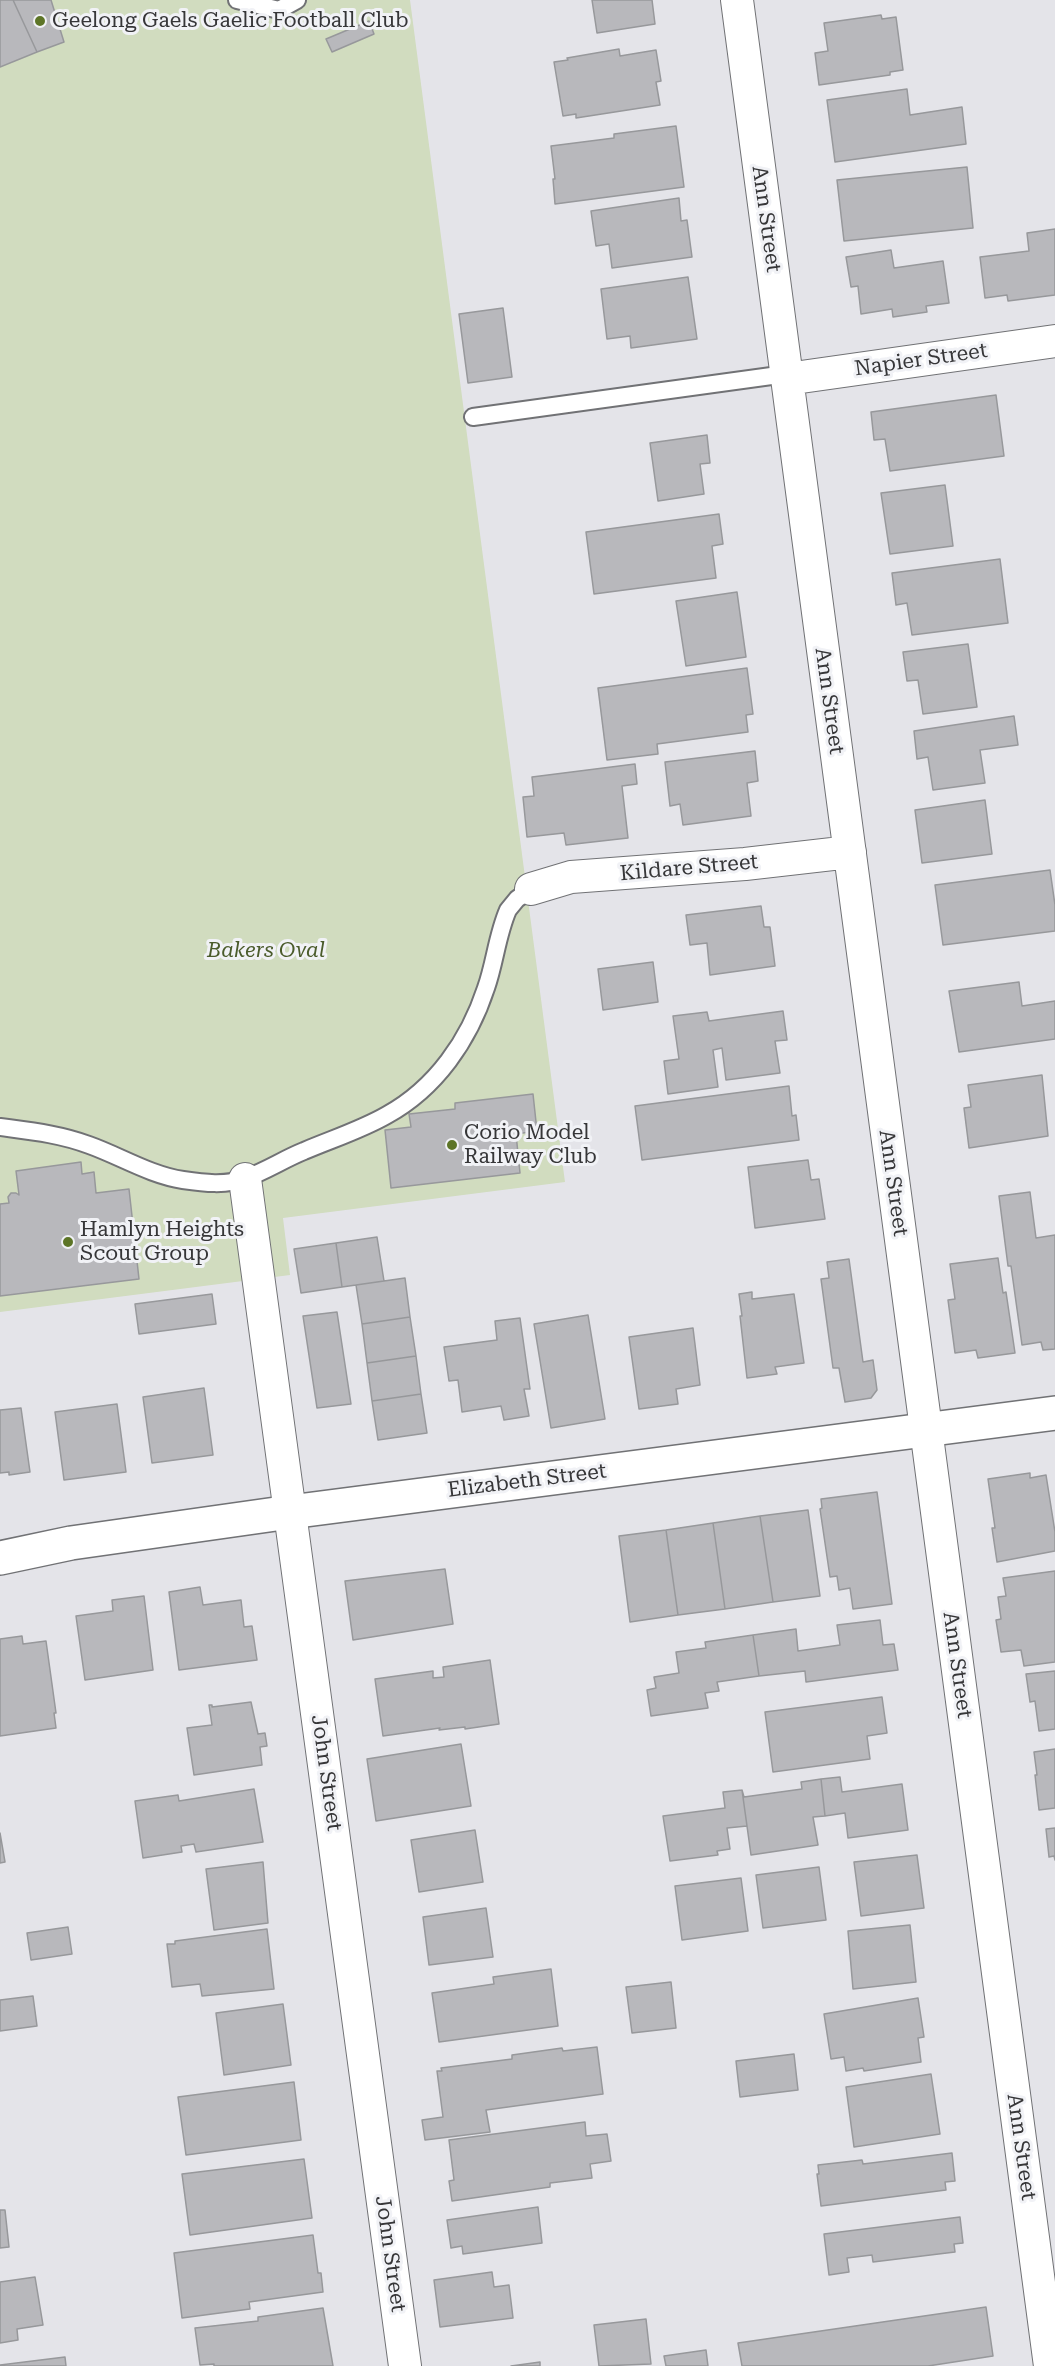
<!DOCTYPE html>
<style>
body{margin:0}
canvas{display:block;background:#e4e4e9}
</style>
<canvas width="1055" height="2366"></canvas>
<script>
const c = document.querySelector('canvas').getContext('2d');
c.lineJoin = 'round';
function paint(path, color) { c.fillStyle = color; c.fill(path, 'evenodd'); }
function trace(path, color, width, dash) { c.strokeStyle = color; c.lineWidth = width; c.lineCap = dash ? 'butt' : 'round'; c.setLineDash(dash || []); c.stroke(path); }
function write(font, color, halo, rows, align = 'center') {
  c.font = font + ' "Roboto Serif",serif'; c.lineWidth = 6; c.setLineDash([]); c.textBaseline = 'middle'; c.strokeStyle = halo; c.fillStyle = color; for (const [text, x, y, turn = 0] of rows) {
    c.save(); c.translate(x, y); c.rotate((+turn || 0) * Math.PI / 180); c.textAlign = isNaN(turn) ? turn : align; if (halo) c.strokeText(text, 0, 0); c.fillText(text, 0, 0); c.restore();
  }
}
paint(new Path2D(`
 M0 0H410L565 1182 283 1218 290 1275 0 1312Z`), '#d1dcbf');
const building = new Path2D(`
 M0 0H13L37 52 0 67Z
 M13 0H51L64 42 37 52Z
 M592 0H652L655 24 597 33Z
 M881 15 882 19 896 17 903 70 890 72V75L819 85 815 53 828 51 824 23Z
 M369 21 374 34 332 52 326 39Z
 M619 49 620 56 656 50 661 81 656 82 660 105 576 118V114L563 116 554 62 568 60 567 58Z
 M907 89 910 115 962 107 966 144 835 162 827 100Z
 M676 126 684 187 555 204 553 179H555L551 146 614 138V134Z
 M967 167 973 228 844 241 837 180Z
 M679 198 681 221 687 220 692 257 612 268 609 244 596 246 591 211Z
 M1055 229V295L1008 301 1007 295 985 298 980 257 1029 251 1027 233Z
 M891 250 894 268 943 261 949 303 926 306 927 312 893 317 892 309 861 314 858 286 851 287 846 257Z
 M688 277 697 339 631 348 630 336 607 339 601 289Z
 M503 308 512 377 468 383 459 314Z
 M996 395 1004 456 890 471 885 439 874 440 871 412Z
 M707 435 710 463 700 464 704 494 658 501 650 443Z
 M945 485 953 546 890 554 881 493Z
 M719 514 723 544 712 546 716 578 594 594 586 532Z
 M1000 559 1008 623 912 635 907 603 896 605 892 573Z
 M737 592 746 657 686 666 676 601Z
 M968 644 977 707 923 714 918 680 907 681 903 652Z
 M747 668 753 714 746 715 748 732 657 744 658 754 607 760 598 688Z
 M1014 716 1018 745 980 750 985 783 933 790 928 757 917 759 914 731Z
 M755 751 758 781 747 783 751 816 683 825 680 804 670 806 665 762Z
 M635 764 637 784 622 786 628 838 566 845 564 833 527 837 523 797 534 796 532 777Z
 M985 800 992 854 922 863 915 810Z
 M1050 870 1055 905V931L943 945 935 885Z
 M761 906 764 927H770L775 966 710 975 707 943 690 945 686 915Z
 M653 962 658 1002 603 1010 598 969Z
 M1019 982 1022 1006 1055 1001V1039L959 1052 949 991Z
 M783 1011 787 1040 775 1041 780 1073 726 1080 722 1048 713 1050 718 1087 668 1094 664 1061 679 1059 673 1016 707 1012 709 1021Z
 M1042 1075 1048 1136 969 1148 964 1108 971 1107 968 1085Z
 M789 1086 792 1116 796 1115 799 1140 642 1160 635 1106Z
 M533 1094 537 1131 516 1134 520 1173 391 1188 385 1130 411 1127 409 1114 455 1109V1103Z
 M808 1160 811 1180 819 1179 825 1219 755 1228 748 1167Z
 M81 1162 82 1174 94 1172 96 1193 129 1189 139 1279 0 1296V1204L9 1203 8 1197 11 1193H16L19 1195 16 1171Z
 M1030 1192 1036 1238 1055 1235V1349L1043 1350 1041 1342 1022 1345 1011 1266H1008L999 1196Z
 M377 1237 384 1281 342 1287 336 1243Z
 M336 1243 342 1287 301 1293 294 1249Z
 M998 1258 1003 1293 1006 1292 1015 1353 978 1358 976 1350 955 1353 948 1300 955 1299 950 1264Z
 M849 1259 863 1362 873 1360 877 1390 871 1398 845 1402 839 1368H833L821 1279 829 1278 827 1262Z
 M405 1278 410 1317 362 1324 356 1285Z
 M752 1292V1299L794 1294 804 1363 775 1367 777 1374 747 1378 740 1316H742L739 1294Z
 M212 1294 216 1324 139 1334 135 1304Z
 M337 1312 351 1404 317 1408 303 1316Z
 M588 1315 605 1419 551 1428 534 1324Z
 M410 1317 416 1356 367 1363 362 1324Z
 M520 1318 530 1389H524L529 1416 504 1420 501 1406 462 1412 458 1380 449 1381 444 1347 497 1340 495 1321Z
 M693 1328 700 1385 676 1389 678 1404 639 1409 629 1337Z
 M416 1356 421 1394 372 1401 367 1363Z
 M204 1388 213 1455 152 1463 143 1397Z
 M421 1394 427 1433 378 1440 372 1401Z
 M117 1404 126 1472 64 1480 55 1412Z
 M21 1408 30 1472 9 1475V1472L0 1473V1410Z
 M1030 1473V1478L1046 1475 1055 1532V1551L997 1562 992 1528H995L988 1479Z
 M877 1492 892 1604 853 1609 850 1588 839 1590 837 1576 830 1577 820 1509 822 1508 821 1499Z
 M808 1510 820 1596 773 1602 760 1516Z
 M760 1516 773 1602 725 1609 713 1523Z
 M713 1523 725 1609 678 1615 666 1530Z
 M666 1530 678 1615 630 1622 619 1536Z
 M445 1569 453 1624 353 1640 345 1581Z
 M1055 1571V1662L1024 1666 1021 1650 1001 1652 996 1620 1001 1619 998 1597 1006 1596 1003 1578Z
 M200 1587 203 1605 241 1600 244 1627 252 1626 257 1660 179 1670 169 1592Z
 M144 1596 153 1670 85 1680 76 1616 113 1611 112 1600Z
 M880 1620 883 1645 894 1644 898 1670 806 1682 805 1671 759 1676 753 1635 796 1629 798 1651 840 1645 837 1625Z
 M753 1635 759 1676 717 1682 719 1691 705 1693 708 1708 651 1716 647 1690 656 1688 654 1677 679 1673 676 1652 706 1648 705 1642Z
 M22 1636 23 1644 46 1641 56 1713H54L56 1728 0 1736V1639Z
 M490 1660 499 1724 465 1729V1727L439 1730 440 1728 383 1736 375 1679 433 1671V1678L444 1677 443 1667Z
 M1055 1671V1729L1039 1731 1035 1701 1030 1702 1026 1674Z
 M882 1697 887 1733 867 1736 870 1759 773 1772 765 1712Z
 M251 1702 258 1734 265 1733 267 1746 260 1747 262 1765 194 1775 187 1728 212 1725 209 1705H212V1707Z
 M461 1744 471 1806 376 1821 367 1759Z
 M1055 1749V1808L1039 1810 1035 1775H1037L1034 1752Z
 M840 1777 842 1792 902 1784 908 1830 848 1838 845 1813 825 1816 821 1779Z
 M821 1779 825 1816 813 1817 818 1845 751 1855 742 1790 744 1797 802 1789 801 1782Z
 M254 1789 263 1842 196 1852 194 1844 181 1846 182 1852 143 1858 135 1801 178 1795 179 1801Z
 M742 1790 747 1826 727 1828 730 1849 717 1851 718 1855 670 1861 663 1816 725 1808 723 1792Z
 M1055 1828V1860L1054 1856 1049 1857 1046 1829Z
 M475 1830 483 1882 419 1892 411 1840Z
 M0 1833 5 1862 0 1863Z
 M917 1855 924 1908 861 1916 854 1862Z
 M263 1862 268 1923 214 1930 206 1869Z
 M819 1867 826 1920 763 1928 756 1875Z
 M741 1878 748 1931 682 1940 675 1886Z
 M486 1908 493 1957 429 1965 423 1917Z
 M910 1925 916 1982 853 1989 848 1931Z
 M68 1927 72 1954 31 1960 27 1933Z
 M267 1929 274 1989 202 1996 200 1984 172 1987 167 1944H175V1941Z
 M551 1969 558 2026 439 2042 432 1993 494 1984 493 1977Z
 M671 1982 676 2028 632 2033 626 1987Z
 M33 1996 37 2026 0 2031V2000Z
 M918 1998 924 2037 918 2038 921 2062 864 2071 863 2068 846 2071 844 2057 831 2059 824 2014Z
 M283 2004 291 2065 224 2075 216 2013Z
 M597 2047 603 2094 486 2110 490 2132 425 2140 422 2120 443 2117 437 2071H442L441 2068 512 2059V2055L562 2048 563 2051Z
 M794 2054 798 2090 740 2097 736 2061Z
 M931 2074 940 2134 854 2147 846 2087Z
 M294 2082 301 2140 186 2155 178 2097Z
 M585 2122 586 2136 607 2134 611 2161 590 2164 592 2178 550 2183V2187L452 2201 449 2181 454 2180 449 2140Z
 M952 2153 955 2181 945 2182 946 2190 821 2206 817 2174H819L818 2165 862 2160 863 2164Z
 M304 2159 312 2218 190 2235 182 2174Z
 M538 2207 542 2243 463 2254 462 2246 451 2248 447 2220Z
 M0 2210H5L9 2247 0 2248Z
 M960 2217 963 2243 954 2244 955 2252 873 2262 872 2255 847 2258 849 2272 829 2275 824 2234Z
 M313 2235 318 2273H321L323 2292 249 2302 250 2309 182 2318 174 2253Z
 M492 2272 494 2287 509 2285 513 2318 440 2327 434 2280Z
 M35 2277 43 2325 17 2329 18 2340 0 2343V2282Z
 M986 2307 993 2356 928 2366H742L738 2343Z
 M323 2308 333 2366H214V2364L200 2365 195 2328 258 2321V2317Z
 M646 2319 651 2364 599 2366 594 2325Z
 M706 2350 708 2366H666L664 2356Z
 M65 2357 66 2366H0V2365Z
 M540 2362V2366H511Z`);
paint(building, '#b8b8bc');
trace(building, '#97989b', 1.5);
const service = new Path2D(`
 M237 0 279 10 297 0
 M473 417 786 374
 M0 1127C30 1131 60 1134 89 1145 120 1156 150 1175 183 1180 203 1183 227 1186 246 1178 266 1171 284 1159 304 1151 332 1139 361 1130 387 1115 436 1088 469 1040 486 988 495 963 497 935 508 910L517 899 531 889`);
const minor = new Path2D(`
 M737 0 1050 2366
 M787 379 1055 341
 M531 889 571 877 745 864 850 852
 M245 1179 405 2366`);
const tertiary = new Path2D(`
 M0 1558 71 1543 290 1512 1055 1413`);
trace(service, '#717275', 20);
trace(minor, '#717275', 34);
trace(tertiary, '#717275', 36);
trace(service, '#fff', 16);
trace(minor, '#fff', 32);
trace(tertiary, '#fff', 33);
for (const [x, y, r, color] of [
 [40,21,6,"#5d7527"],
 [452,1145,6,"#5d7527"],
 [68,1242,6,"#5d7527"]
]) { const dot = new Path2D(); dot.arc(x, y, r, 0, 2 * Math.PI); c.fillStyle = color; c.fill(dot); trace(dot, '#f1f2f6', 2); }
write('21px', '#363638', '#f1f2f6', [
 ["Geelong Gaels Gaelic Football Club",52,21],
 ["Corio Model",464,1133],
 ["Railway Club",464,1157],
 ["Hamlyn Heights",80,1230],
 ["Scout Group",80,1254]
], 'left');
write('21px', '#363638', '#f1f2f6', [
 ["Ann Street",766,219,82],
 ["Napier Street",921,360,-8],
 ["Ann Street",829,701,82],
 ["Kildare Street",689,868,-5],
 ["Ann Street",893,1183,82],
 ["Elizabeth Street",527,1481,-7],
 ["Ann Street",957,1665,82],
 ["John Street",326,1773,82],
 ["Ann Street",1021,2147,82],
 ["John Street",390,2254,82]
]);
write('italic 21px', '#4b5c2c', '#f1f2f6', [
 ["Bakers Oval",266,951]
]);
</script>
